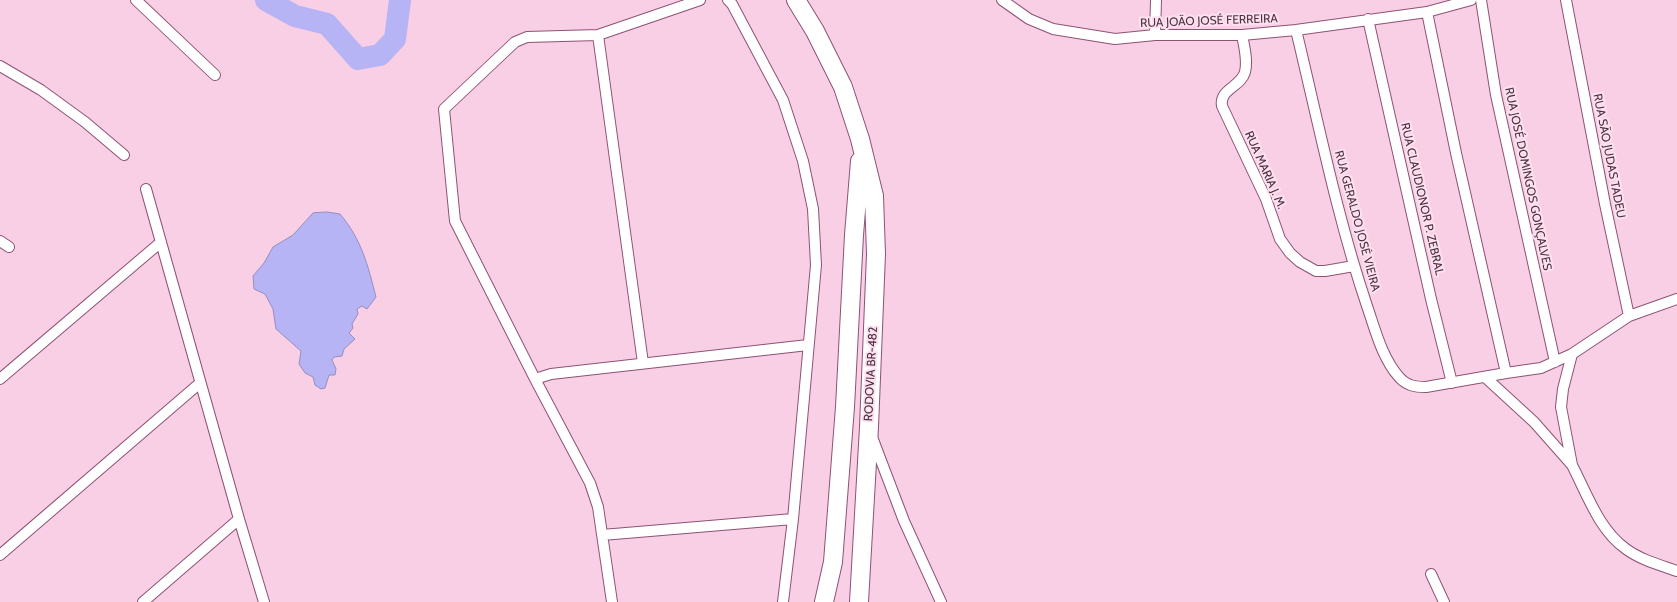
<!DOCTYPE html>
<meta charset="utf-8">
<style>
body{margin:0}
canvas{display:block;background:#f9cfe5}
</style>
<canvas width="1677" height="602"></canvas>
<script>
const c = document.querySelector('canvas').getContext('2d');
c.lineJoin = 'round';
function paint(path, color) { c.fillStyle = color; c.fill(path, 'evenodd'); }
function trace(path, color, width, dash) { c.strokeStyle = color; c.lineWidth = width; c.lineCap = dash ? 'butt' : 'round'; c.setLineDash(dash || []); c.stroke(path); }
function write(font, color, halo, rows, align = 'center') {
  c.font = font + ' Cabin,sans-serif'; c.lineWidth = 4; c.setLineDash([]); c.textBaseline = 'middle'; c.strokeStyle = halo; c.fillStyle = color; for (const [text, x, y, turn = 0] of rows) {
    c.save(); c.translate(x, y); c.rotate((+turn || 0) * Math.PI / 180); c.textAlign = isNaN(turn) ? turn : align; if (halo) c.strokeText(text, 0, 0); c.fillText(text, 0, 0); c.restore();
  }
}
const water = new Path2D(`
 M327 212 340 214C362 240 368 266 376 297L367 309 362 306 357 309 358 314 352 324 353 328 349 333 355 339 344 349 342 356 334 357 332 360 336 369 335 375H329L325 388 321 389 315 385 313 377 305 373 299 364 301 351 276 329 273 309 265 294 254 289 253 276 264 263 273 247 293 235 313 213Z`);
paint(water, '#b6b4f4');
trace(water, '#968dbe', 1);
trace(new Path2D(`
 M266 0 295 16 327 24 358 59 380 55 395 39 400 0`), '#b6b4f4', 22);
const street = new Path2D(`
 M136 0 215 75
 M728 0 732 4 783 100 803 161 813 209 816 265 793 519 783 602
 M1002 0 1029 19 1053 29 1115 39 1155 35H1242L1296 30 1427 12 1471 0
 M1481 0 1496 95 1555 362
 M1566 0 1605 204 1629 316
 M1427 12 1456 153 1506 373
 M1368 19 1431 299 1452 383
 M1296 30C1318 121 1337 217 1367 306 1375 329 1382 358 1399 377 1407 386 1415 387 1426 387L1506 373 1541 368 1572 354 1629 316 1677 299
 M598 35 643 363
 M1155 35 1156 0
 M1242 35C1244 46 1248 60 1245 72 1241 87 1219 89 1222 106L1266 199 1280 239 1290 253 1300 262 1316 271H1325L1354 266
 M0 66 41 90 85 122 124 155
 M146 189 239 519 264 602
 M0 241 9 247
 M1485 377 1534 422 1572 465 1561 407 1563 389 1572 354
 M0 379 161 242
 M535 379 551 374 808 345
 M872 437 904 521 941 602
 M1572 465C1587 494 1599 530 1626 549 1641 560 1660 565 1677 571
 M602 535 793 519
 M0 555 200 383
 M1431 574 1444 602
 M143 602 239 519
 M612 602 598 507 590 483 535 379 455 221 444 109 515 42 527 37 598 35 700 0`);
const highway = new Path2D(`
 M796 0 815 31 843 87 860 139 874 196 876 254 869 427 859 602
 M824 602 833 562 845 407 854 235 860 161`);
trace(street, '#8e5274', 12);
trace(highway, '#8e5274', 20);
trace(street, '#fff', 10);
trace(highway, '#fff', 18);
write('12px', '#4c3140', '#fee1f0', [
 ["RUA JOÃO JOSÉ FERREIRA",1209,21,-2],
 ["RUA SÃO JUDAS TADEU",1609,156,79],
 ["RUA MARIA J. M.",1265,170,66],
 ["RUA JOSÉ DOMINGOS GONÇALVES",1528,179,78],
 ["RUA CLAUDIONOR P. ZEBRAL",1422,199,77],
 ["RUA GERALDO JOSÉ VIEIRA",1357,221,75],
 ["RODOVIA BR-482",871,374,-87]
]);
</script>
